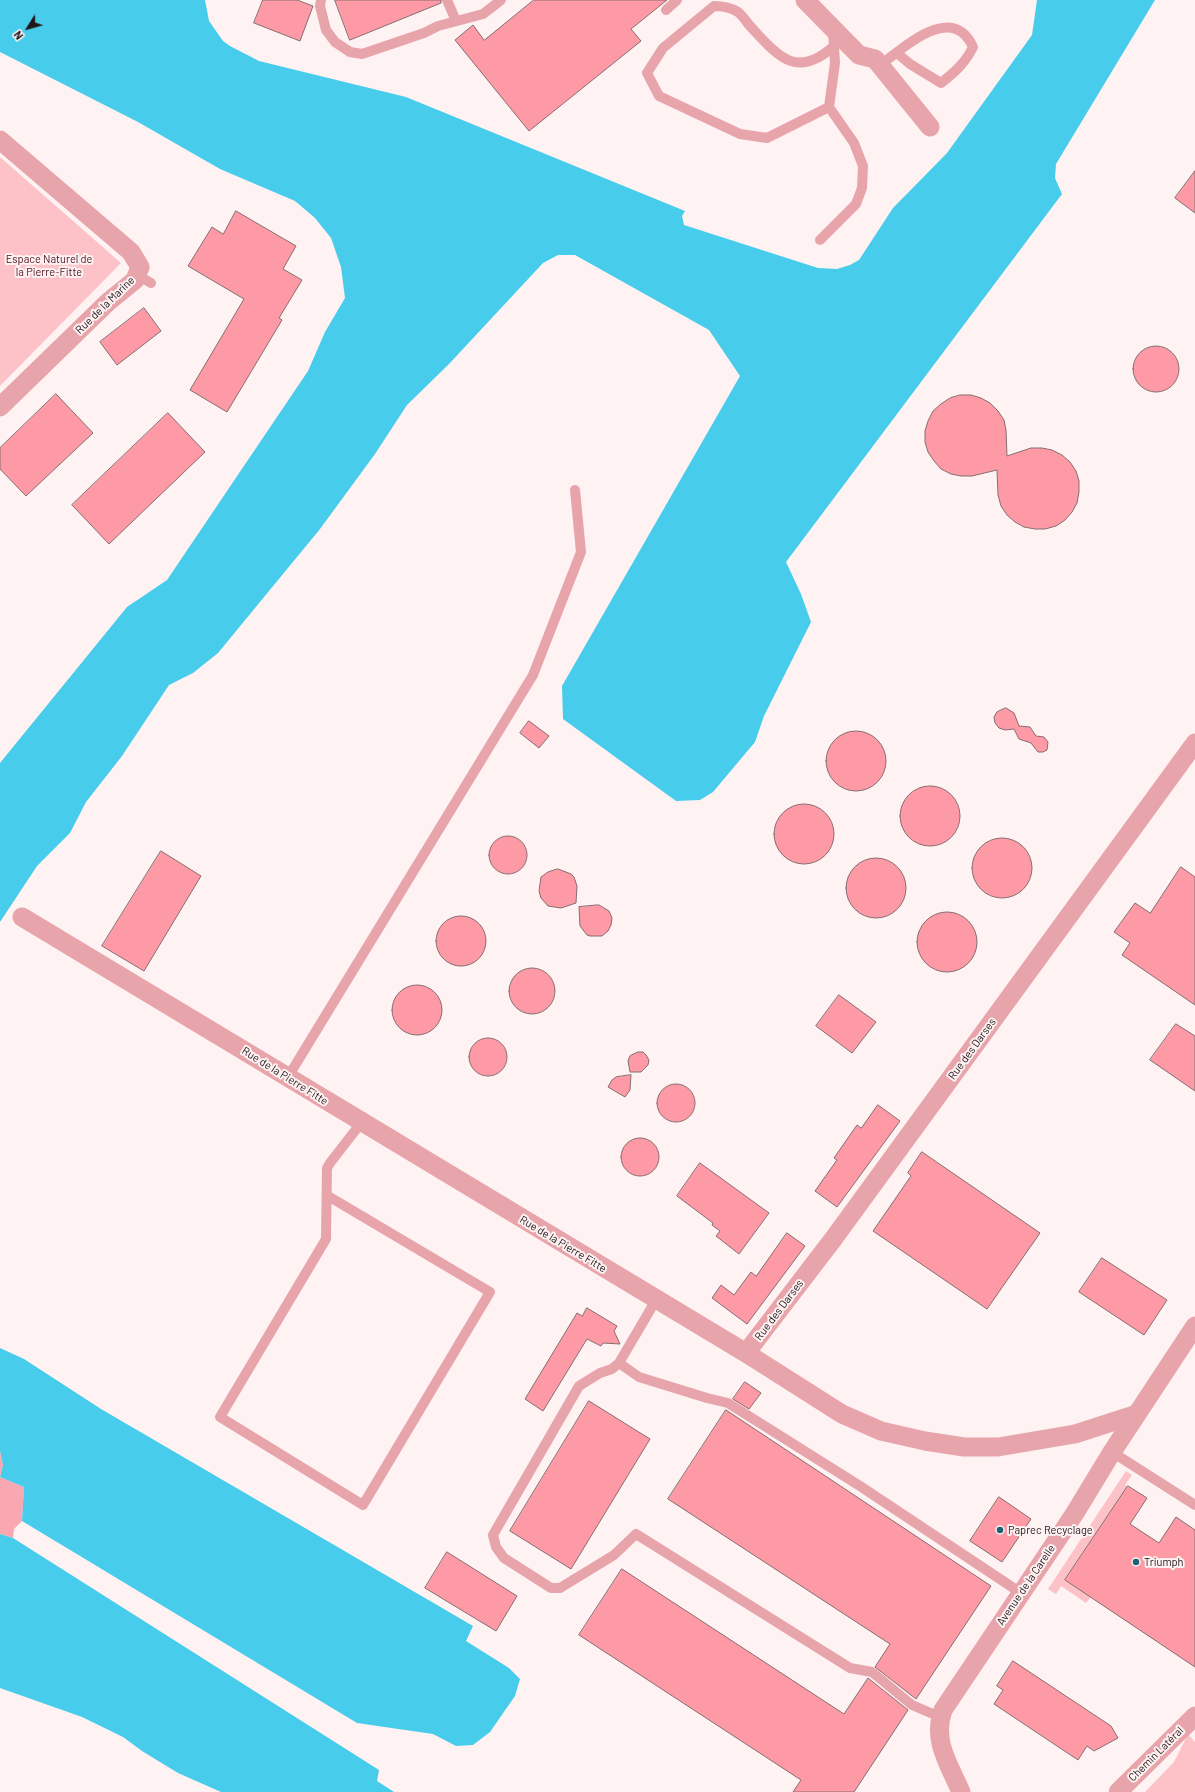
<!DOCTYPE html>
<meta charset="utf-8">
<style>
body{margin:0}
#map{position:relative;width:1195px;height:1792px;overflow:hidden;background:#fef2f3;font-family:Barlow,sans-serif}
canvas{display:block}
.north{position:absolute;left:8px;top:8px;width:40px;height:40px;-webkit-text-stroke:3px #fef2f3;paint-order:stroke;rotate:233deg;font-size:11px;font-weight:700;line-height:16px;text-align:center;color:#201617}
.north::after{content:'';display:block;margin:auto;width:14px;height:18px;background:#201617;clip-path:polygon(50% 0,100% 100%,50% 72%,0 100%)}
</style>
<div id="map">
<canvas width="1195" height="1792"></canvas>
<div class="north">N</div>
</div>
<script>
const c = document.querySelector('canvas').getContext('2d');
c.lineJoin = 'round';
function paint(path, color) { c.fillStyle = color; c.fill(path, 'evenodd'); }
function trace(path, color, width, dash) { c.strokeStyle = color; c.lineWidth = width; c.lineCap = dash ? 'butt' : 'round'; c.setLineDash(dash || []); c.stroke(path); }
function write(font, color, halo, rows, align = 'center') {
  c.font = font + ' Barlow,sans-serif'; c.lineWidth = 4; c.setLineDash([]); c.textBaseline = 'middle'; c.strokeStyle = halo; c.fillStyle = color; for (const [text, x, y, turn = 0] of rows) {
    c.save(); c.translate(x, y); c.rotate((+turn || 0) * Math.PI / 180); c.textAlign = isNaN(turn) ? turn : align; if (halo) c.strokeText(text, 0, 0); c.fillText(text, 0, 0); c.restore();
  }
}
paint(new Path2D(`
 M0 157 121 263 0 386Z
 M1126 1471 1132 1475 1125 1485 1128 1487 1065 1580 1091 1597 1086 1603 1061 1586 1056 1594 1048 1589Z
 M1188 1734 1195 1742V1792H1145L1174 1762Z`), '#fcc2c7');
paint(new Path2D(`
 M0 1451 3 1465 0 1477 24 1487 22 1521 14 1529 13 1538 0 1534Z`), '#f9a7b1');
paint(new Path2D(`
 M0 0H205L209 21 223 41 230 46 259 61 406 97 685 211 682 216 684 225 818 268 837 269 850 265 859 260 893 208 947 153 1032 35 1037 0H1155L1056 164 1055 178 1062 194 786 562 801 594 811 622 764 716 755 742 713 792 700 800 676 801 563 719 562 686 740 376 709 330 575 255H558L543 263 449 364 407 405 375 454 320 529 218 653 193 673 169 685 122 756 86 802 70 833 37 866 0 922V763L127 607 167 580 308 371 325 332 345 298 341 267 331 238 315 218 295 201 220 169 138 122 0 52Z
 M0 1348 24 1359 101 1409 473 1626 466 1641 509 1668 520 1679 515 1696 490 1732 473 1745 456 1746 433 1734 357 1723 22 1521 24 1487 0 1477 3 1465 0 1451Z
 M0 1534 13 1538 379 1770 377 1781 394 1792H221L178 1773 142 1751 123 1737 82 1717 0 1688Z`), '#47cceb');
const building = new Path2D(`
 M263 0H297L313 6 300 41 254 23Z
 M335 0H441V3L350 40Z
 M534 0H667L631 29 641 41 529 131 455 40 473 25 484 40Z
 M1195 171V213L1175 198Z
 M236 211 296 246 283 269 302 280 279 318 282 320 227 412 190 390 244 299 188 266 212 227 223 234Z
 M144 308 161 331 117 365 100 342Z
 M1133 369a23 23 0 1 1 46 0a23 23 0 1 1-46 0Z
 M56 394 93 433 26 496 0 469V448Z
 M960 395H971L981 398 990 403 998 411 1004 420 1006 430 1007 456 1031 448H1042L1052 450 1062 455 1070 462 1076 471 1079 481V492L1077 503 1072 512 1065 520 1056 526 1045 529H1035L1024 527 1015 522 1007 515 1001 506 998 495 997 470 972 476H961L951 474 941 469 934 461 928 452 925 442V431L928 421 933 411 941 404 950 398Z
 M168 413 205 452 109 544 72 505Z
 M1006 708 1014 713 1019 726 1030 727 1036 736 1044 737 1048 742 1047 750 1043 752H1038L1031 743 1019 739 1014 729 1005 730 999 728 995 723 994 717 997 712Z
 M529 721 549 736 539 748 520 733Z
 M826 761a30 30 0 1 1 60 0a30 30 0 1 1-60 0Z
 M900 816a30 30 0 1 1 60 0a30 30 0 1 1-60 0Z
 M774 834a30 30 0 1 1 60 0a30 30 0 1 1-60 0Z
 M489 855a19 19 0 1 1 38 0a19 19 0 1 1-38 0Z
 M972 868a30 30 0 1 1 60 0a30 30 0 1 1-60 0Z
 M161 851 201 876 144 971 102 946Z
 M846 888a30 30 0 1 1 60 0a30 30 0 1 1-60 0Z
 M1181 867 1195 877V1005L1122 955 1130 943 1114 932 1135 903 1150 913Z
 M558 869 571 874 574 877 577 886 576 903 561 908 548 906 541 898 539 891 541 877 548 872Z
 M599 905 609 911 612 918 611 925 608 931 602 936H590L587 935 580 926 579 907Z
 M917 942a30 30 0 1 1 60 0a30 30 0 1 1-60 0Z
 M436 941a25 25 0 1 1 50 0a25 25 0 1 1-50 0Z
 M509 991a23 23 0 1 1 46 0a23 23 0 1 1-46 0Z
 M392 1010a25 25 0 1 1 50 0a25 25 0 1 1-50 0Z
 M839 995 876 1022 852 1053 816 1026Z
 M1176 1024 1195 1036V1091L1150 1060Z
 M469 1057a19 19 0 1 1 38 0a19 19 0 1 1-38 0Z
 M638 1052H643L646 1055 649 1060 648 1065 641 1072H630L628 1061 630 1056Z
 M631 1075 630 1090 625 1097 608 1087 612 1080 616 1077Z
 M657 1103a19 19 0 1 1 38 0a19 19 0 1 1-38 0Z
 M878 1105 900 1121 837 1207 815 1191 837 1160 834 1158 857 1125 861 1128Z
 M621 1157a19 19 0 1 1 38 0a19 19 0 1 1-38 0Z
 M922 1152 1040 1233 987 1309 873 1231 911 1176 908 1173Z
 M700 1163 769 1213 739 1254 716 1236 720 1231 712 1225 713 1223 677 1196Z
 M787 1233 805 1246 747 1324 712 1298 721 1285 734 1295 751 1272 756 1276Z
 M1102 1258 1167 1300 1144 1335 1079 1292Z
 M587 1308 617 1326 614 1331 620 1344 603 1343 601 1346 587 1339 543 1411 525 1399 577 1313 582 1316Z
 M745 1382 761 1393 749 1409 733 1399Z
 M589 1401 650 1439 571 1569 510 1531Z
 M726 1410 991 1586 916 1699 875 1667 890 1644 668 1499Z
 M1128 1486 1147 1498 1130 1524 1159 1543 1176 1517 1195 1530V1667L1065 1580Z
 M999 1497 1031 1519 1002 1562 970 1541Z
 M447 1552 517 1596 496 1631 425 1588Z
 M622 1569 844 1714 868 1678 908 1710 854 1792H793L801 1780 579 1635Z
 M1013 1661 1111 1726 1118 1738 1094 1751 1087 1746 1078 1760 994 1704 1003 1690 997 1686Z`);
paint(building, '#fe9aa6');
trace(building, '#866d6f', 1);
trace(new Path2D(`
 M321 0 320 6 326 30 335 42 350 52 362 54 424 33 438 26 483 14 501 0
 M447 0 456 21
 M666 10 677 0
 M833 31 835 63 829 107 767 138 740 134 659 96 647 73 663 48 714 6C722 6 730 7 738 12 742 15 746 21 750 26 778 56 796 80 834 46
 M880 65C905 47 952 2 973 47 966 62 955 72 941 83L910 64 897 53
 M820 240 856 204 862 188 863 166 854 143 829 107
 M137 275 151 283
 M288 1077 533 675 581 552 575 490
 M328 1196 490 1292 363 1505 220 1417 326 1239 327 1168 330 1163 361 1123
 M656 1300 619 1363 612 1369 600 1373 579 1386 493 1535 496 1547 504 1558 551 1588H560L614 1555 636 1534 850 1668 872 1672 912 1705 940 1717
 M619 1363 639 1377 707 1398 728 1403 860 1486 1021 1593
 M1112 1452 1195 1505`), '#e8a4ab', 10);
trace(new Path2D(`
 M805 0 859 55 875 59 930 127
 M0 140 131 252 140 267 135 280 108 302 0 407
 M22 917 746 1353 842 1414 881 1431 925 1441 964 1447H998L1075 1434 1137 1414
 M746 1353 834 1238 1195 743
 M961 1792C949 1764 932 1741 943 1710L1075 1513 1112 1452 1195 1326
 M1118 1792 1195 1716`), '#e8a4ab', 19);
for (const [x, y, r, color] of [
 [1000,1530,4,"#1c6273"],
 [1136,1562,4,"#1c6273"]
]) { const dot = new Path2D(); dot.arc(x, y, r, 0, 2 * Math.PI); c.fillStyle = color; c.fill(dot); trace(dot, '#fef2f3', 1.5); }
write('11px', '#4d101e', '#fef2f3', [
 ["Espace Naturel de",49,259],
 ["la Pierre-Fitte",49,272]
]);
write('11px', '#201617', '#fef2f3', [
 ["Rue de la Marine",105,305,-44],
 ["Rue des Darses",972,1049,-54],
 ["Rue de la Pierre Fitte",285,1076,32],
 ["Rue de la Pierre Fitte",563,1244,31],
 ["Rue des Darses",779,1310,-53],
 ["Avenue de la Carelle",1026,1585,-56],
 ["Chemin Latéral",1156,1754,-45]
]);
write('11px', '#201617', '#fef2f3', [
 ["Paprec Recyclage",1008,1530],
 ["Triumph",1144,1562]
], 'left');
</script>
